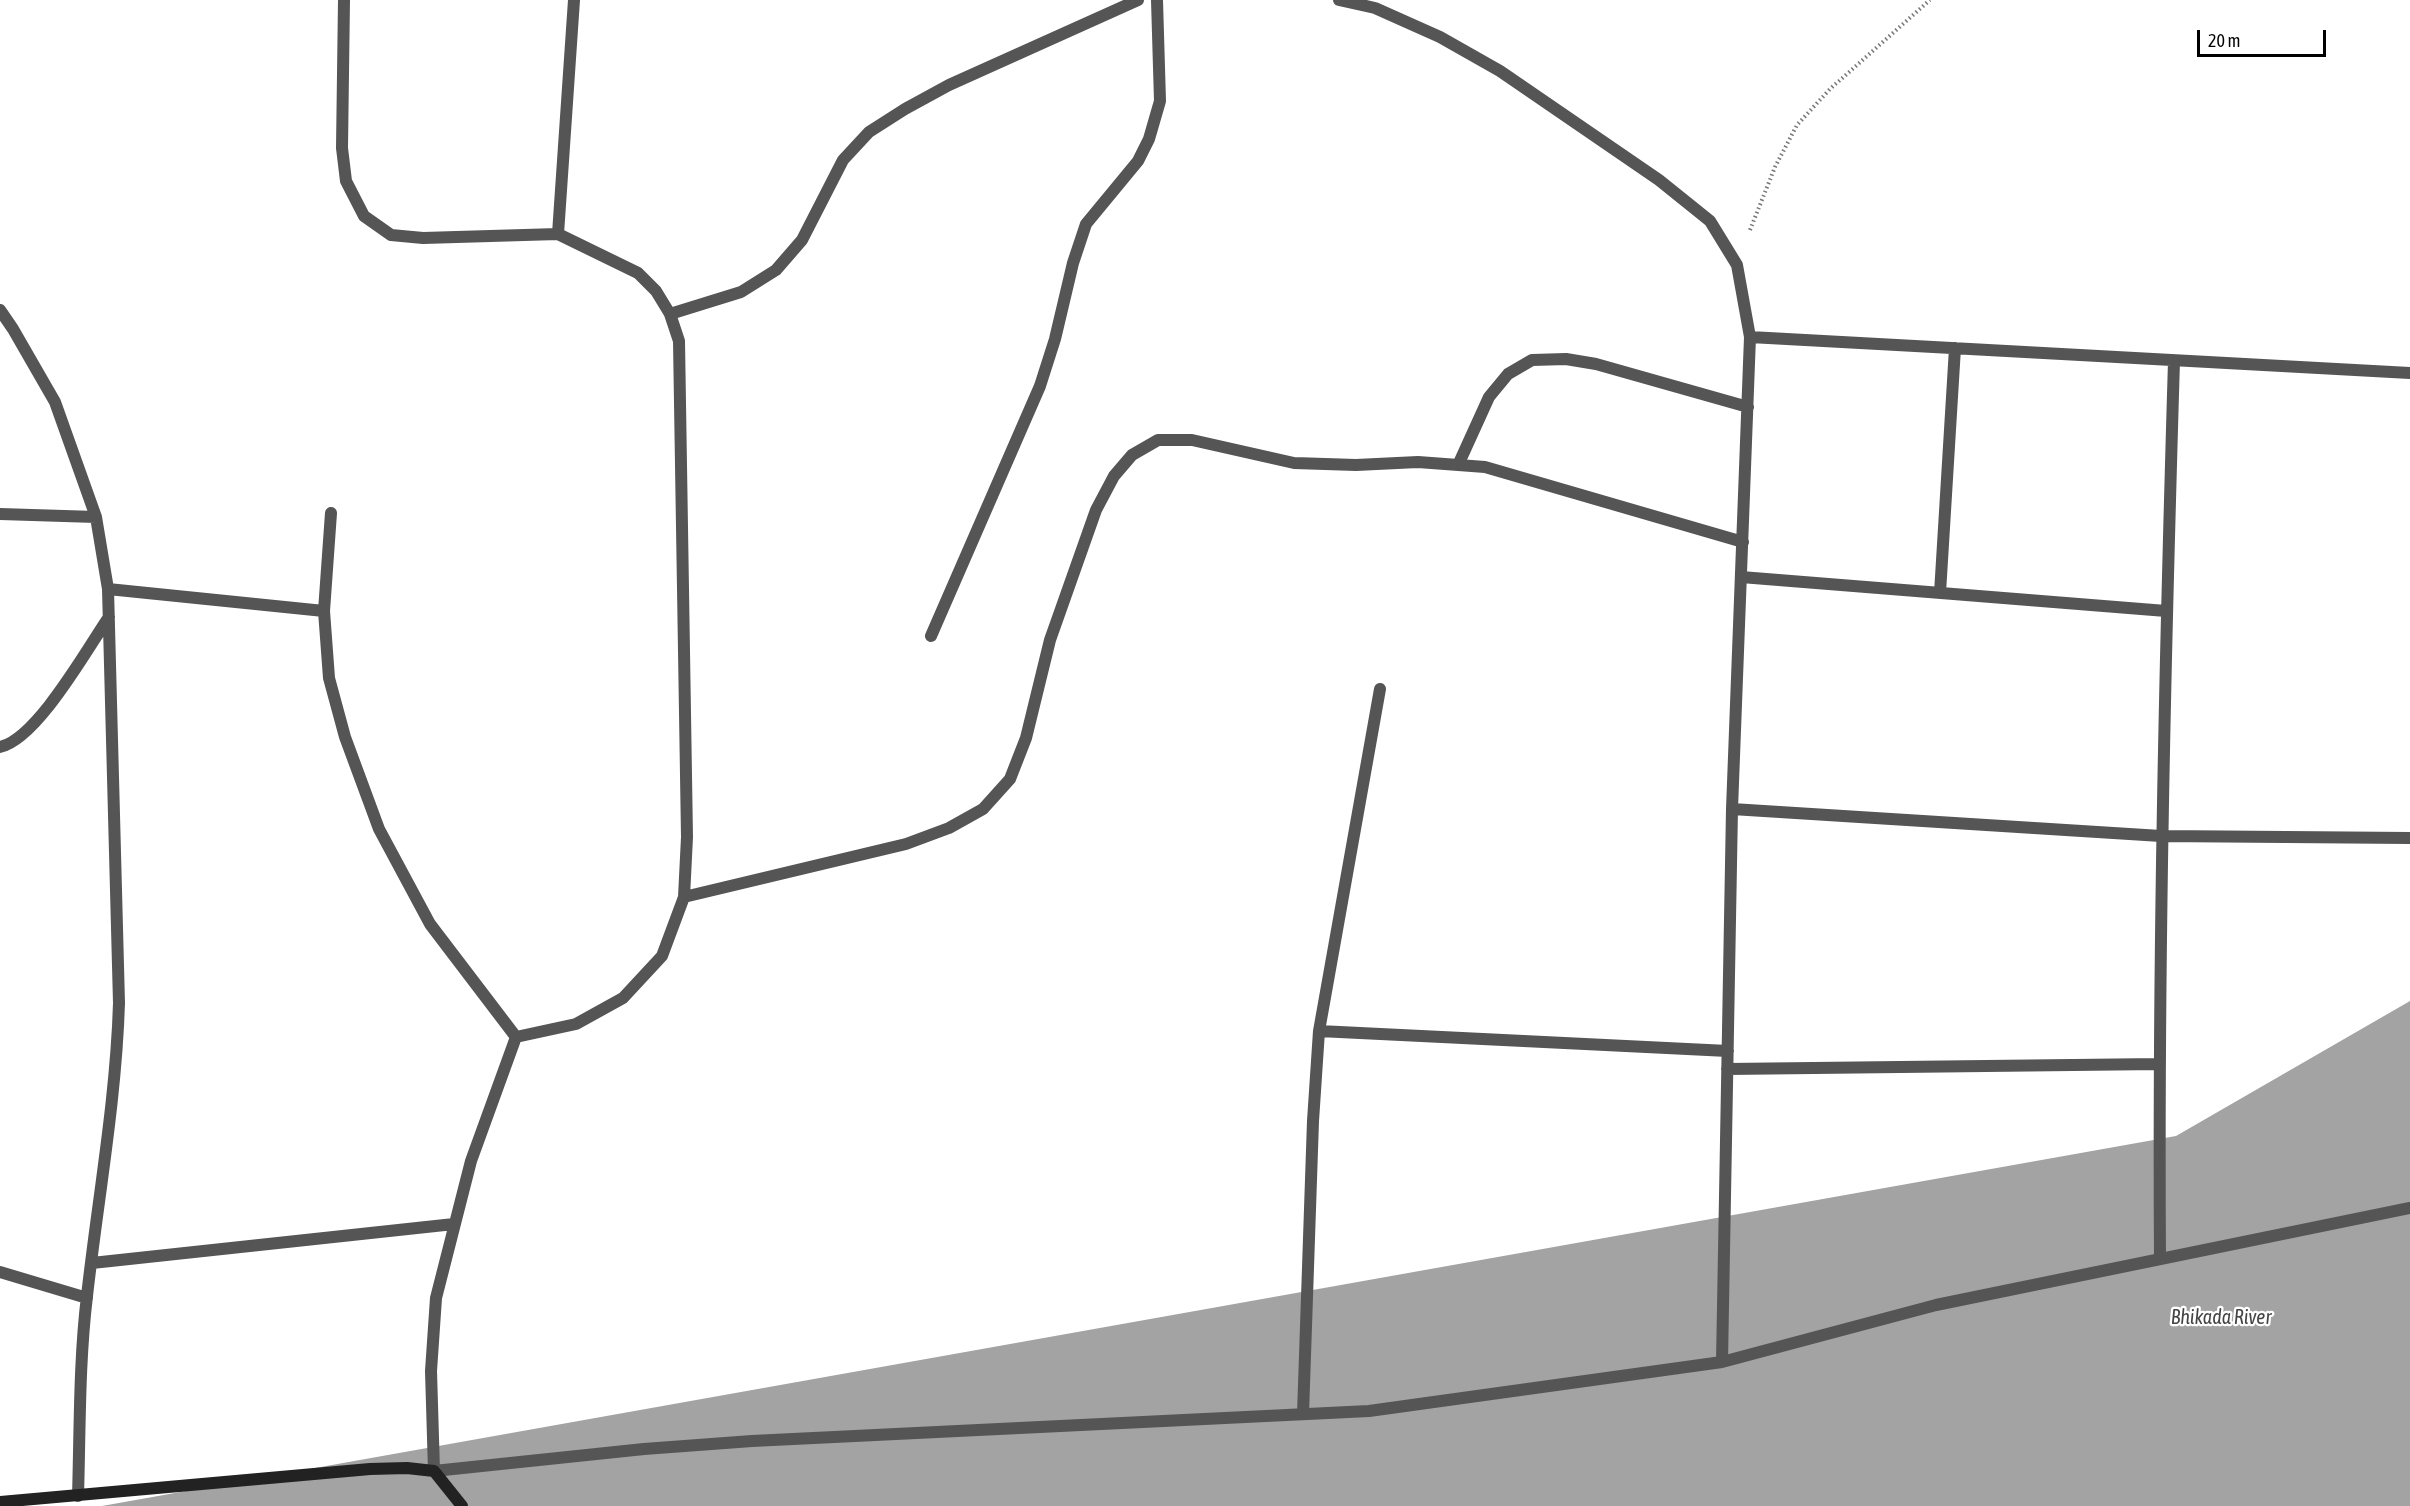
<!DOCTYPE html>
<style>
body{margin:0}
#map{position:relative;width:2410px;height:1506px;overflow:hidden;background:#fff;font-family:"Asap Condensed",sans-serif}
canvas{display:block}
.scale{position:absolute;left:2197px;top:30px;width:129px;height:27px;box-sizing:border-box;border:3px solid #000;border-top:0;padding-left:8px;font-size:18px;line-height:21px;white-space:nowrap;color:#000;-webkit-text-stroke:4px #fff;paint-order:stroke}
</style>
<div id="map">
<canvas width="2410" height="1506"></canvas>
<div class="scale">20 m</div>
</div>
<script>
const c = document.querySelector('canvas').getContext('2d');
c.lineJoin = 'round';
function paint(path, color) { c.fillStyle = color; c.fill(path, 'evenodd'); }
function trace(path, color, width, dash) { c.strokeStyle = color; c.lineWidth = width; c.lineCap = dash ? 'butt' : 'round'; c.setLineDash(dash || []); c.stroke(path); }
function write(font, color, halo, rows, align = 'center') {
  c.font = font + ' "Asap Condensed",sans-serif'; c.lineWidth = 4.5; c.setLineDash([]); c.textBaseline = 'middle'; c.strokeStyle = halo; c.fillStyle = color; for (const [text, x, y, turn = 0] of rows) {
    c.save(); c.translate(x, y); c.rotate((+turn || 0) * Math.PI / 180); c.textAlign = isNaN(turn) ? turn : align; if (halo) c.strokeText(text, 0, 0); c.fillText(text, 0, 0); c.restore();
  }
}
paint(new Path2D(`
 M2410 1001V1506H102L2176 1136Z`), '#a3a3a3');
trace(new Path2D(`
 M1750 230 1775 167 1797 125 1830 89 1930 0`), '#777', 4, [1.5, 3]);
trace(new Path2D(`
 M344 0 342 148 346 181 364 216 391 235 423 238 558 234 638 273 656 291 670 314 679 341 687 837 684 897 662 956 623 998 576 1024 516 1037
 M1339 0 1375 8 1440 37 1500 71 1659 180 1710 221 1737 265 1750 337 1732 809 1722 1362
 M558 234 574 0
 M0 310 13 329 55 402 96 517 108 589 119 1003C116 1101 98 1198 87 1296 79 1362 80 1430 78 1496
 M670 314 741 292 776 270 802 240 843 160 869 132 905 109 949 85 1138 0
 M1750 337 2410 373
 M1459 463 1489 397 1508 374 1532 360 1566 359 1596 364 1748 407
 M331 513 324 611 329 678 345 737 379 829 430 924 516 1037 471 1161 436 1298 431 1371 434 1471 644 1449 752 1441 1369 1411 1722 1362 1936 1305 2410 1208
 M0 514 96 517
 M1741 577 2166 611
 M108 589 324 611
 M1940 593 1955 348
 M931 636 1040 386 1055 339 1073 263 1086 224 1138 161 1149 139 1160 101 1157 0
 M0 747C37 739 87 649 109 617
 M1732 809 2161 836 2410 838
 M684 897 906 844 949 828 983 809 1010 779 1026 738 1050 640 1096 510 1114 476 1132 455 1158 440H1192L1294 463 1356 465 1418 462 1485 467 1743 542
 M1319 1031 1728 1051
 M1727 1069 2159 1064
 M2160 1259C2158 960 2165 661 2174 361
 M92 1263 454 1224
 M0 1272 87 1298
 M1303 1414 1313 1121 1319 1031 1380 689`), '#555', 12);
trace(new Path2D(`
 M0 1502 370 1469 407 1468 434 1471 462 1506`), '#222', 12);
write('italic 20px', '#444', '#fff', [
 ["Bhikada River",2221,1318]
]);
</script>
